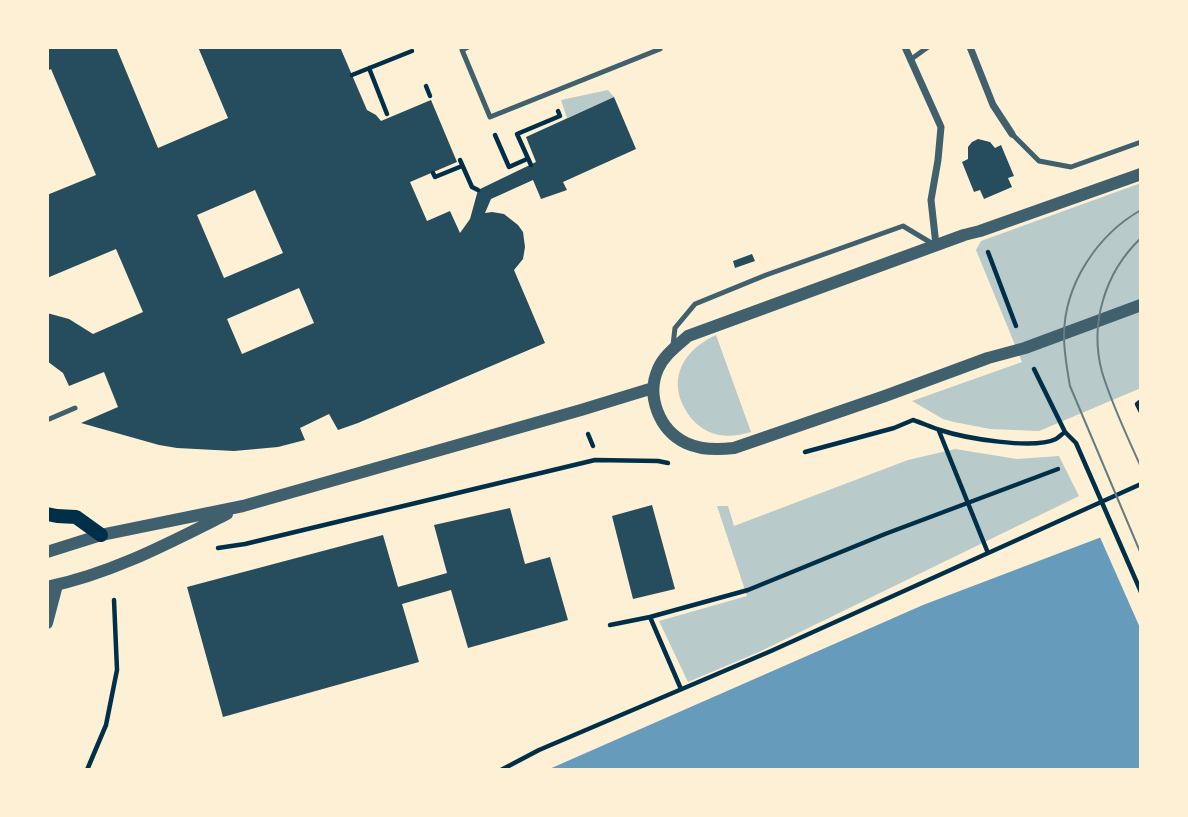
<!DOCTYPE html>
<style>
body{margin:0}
#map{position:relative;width:1188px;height:817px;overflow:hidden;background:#fdf0d5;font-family:Roboto,sans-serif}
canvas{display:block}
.frame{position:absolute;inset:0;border:49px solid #fdf0d5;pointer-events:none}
</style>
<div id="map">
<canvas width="1188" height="817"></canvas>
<div class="frame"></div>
</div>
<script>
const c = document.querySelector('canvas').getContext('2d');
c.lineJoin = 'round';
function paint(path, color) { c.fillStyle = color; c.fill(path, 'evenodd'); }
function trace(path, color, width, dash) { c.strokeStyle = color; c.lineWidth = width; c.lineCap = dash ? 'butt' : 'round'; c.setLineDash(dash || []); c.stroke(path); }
paint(new Path2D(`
 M608 90 614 97 567 118 561 100Z
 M1141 183V388L1039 431 990 429 954 422 943 419 912 401 1022 362 976 250 981 241Z
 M716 335 751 432C741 435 729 437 719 435 704 432 692 422 685 409 667 377 685 349 716 335Z
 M955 449 1017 459 1059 456 1079 496 759 652 688 682 659 621 747 596 717 506H728L734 526 908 460Z`), '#b9caca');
paint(new Path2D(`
 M1141 522V770H547L923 605Z`), '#669bbc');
paint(new Path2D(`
 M1141 519V630L1099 535Z`), '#fdf0d5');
paint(new Path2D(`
 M47 47H116L158 148 228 118 198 47H340L367 110 376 115 381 121 431 100 457 162 410 182 427 221 450 211 460 233 470 219 478 190 536 162 526 137 614 97 636 149 563 182 567 190 541 199 533 180 491 199 485 213 492 212 504 214 518 225 523 232 525 247 523 259 514 270 545 343 358 423 338 430 329 414 300 428 305 440 278 447 234 451 177 448 159 445 81 423 118 407 104 372 69 386 63 373 47 361V313L69 319 93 334 143 312 116 249 47 278V195L96 175 51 69 47 71ZM255 190 283 253 224 278 197 215ZM299 288 314 323 242 354 227 319Z
 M978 139 990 142 995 148 1001 145 1014 176 1008 178 1012 187 984 199 980 190 974 192 962 162 968 159V147L972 142Z
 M752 254 755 261 735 268 733 261Z
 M652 505 675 589 633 599 612 516Z
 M510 508 525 564 550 557 568 620 468 648 451 590 402 604 419 662 223 717 187 587 383 535 398 587 447 573 434 525Z`), '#264d5e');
trace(new Path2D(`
 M369 68 387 114
 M352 75 412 51
 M426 86 430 96
 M495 135 509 167 527 159
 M460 160 472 187 478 190
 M531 165 517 134 560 116 558 111
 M433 173 435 177 462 166
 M988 252 1016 326
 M1034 369 1065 432 1076 443 1141 592
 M1141 401 1137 404 1141 412
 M939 431 988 553
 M588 434 593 446
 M805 452 894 428 913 420C922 423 931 427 940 430 964 438 1033 450 1056 439 1059 437 1062 434 1065 432
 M218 548 245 544 595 460 658 461 668 463
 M650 617 681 689
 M610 625 650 617 748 590 885 534 1058 469
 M87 770 106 725 117 670 114 600
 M501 770 539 750 771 651 1141 484`), '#003049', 4.5);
trace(new Path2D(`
 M468 47 462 50 490 117 660 49
 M910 60 928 47
 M1012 134 1039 161 1071 167 1141 142
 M673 345 675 328 695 304 766 275 903 226 933 244
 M47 420 75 408`), '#3f606c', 5);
trace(new Path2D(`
 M905 47 941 127 938 160 931 200 936 245
 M970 47 993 105 1012 134`), '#3f606c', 7);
trace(new Path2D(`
 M1141 174 980 231 964 235 688 336C677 346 664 355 658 369 646 396 659 430 686 443 701 450 718 450 734 448L885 396 988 358 1025 348 1141 305
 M47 552 101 535 243 506 581 410 653 388
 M47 587C111 574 169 543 227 514
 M47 623 57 585`), '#3f606c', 12);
trace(new Path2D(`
 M47 514 57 516 76 517 101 535`), '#003049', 14);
trace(new Path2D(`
 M1141 210C1097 235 1064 285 1064 336 1064 353 1067 369 1070 386L1141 554
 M1141 238C1105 272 1089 324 1102 372 1112 405 1127 436 1141 467`), '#657d81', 2);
</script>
